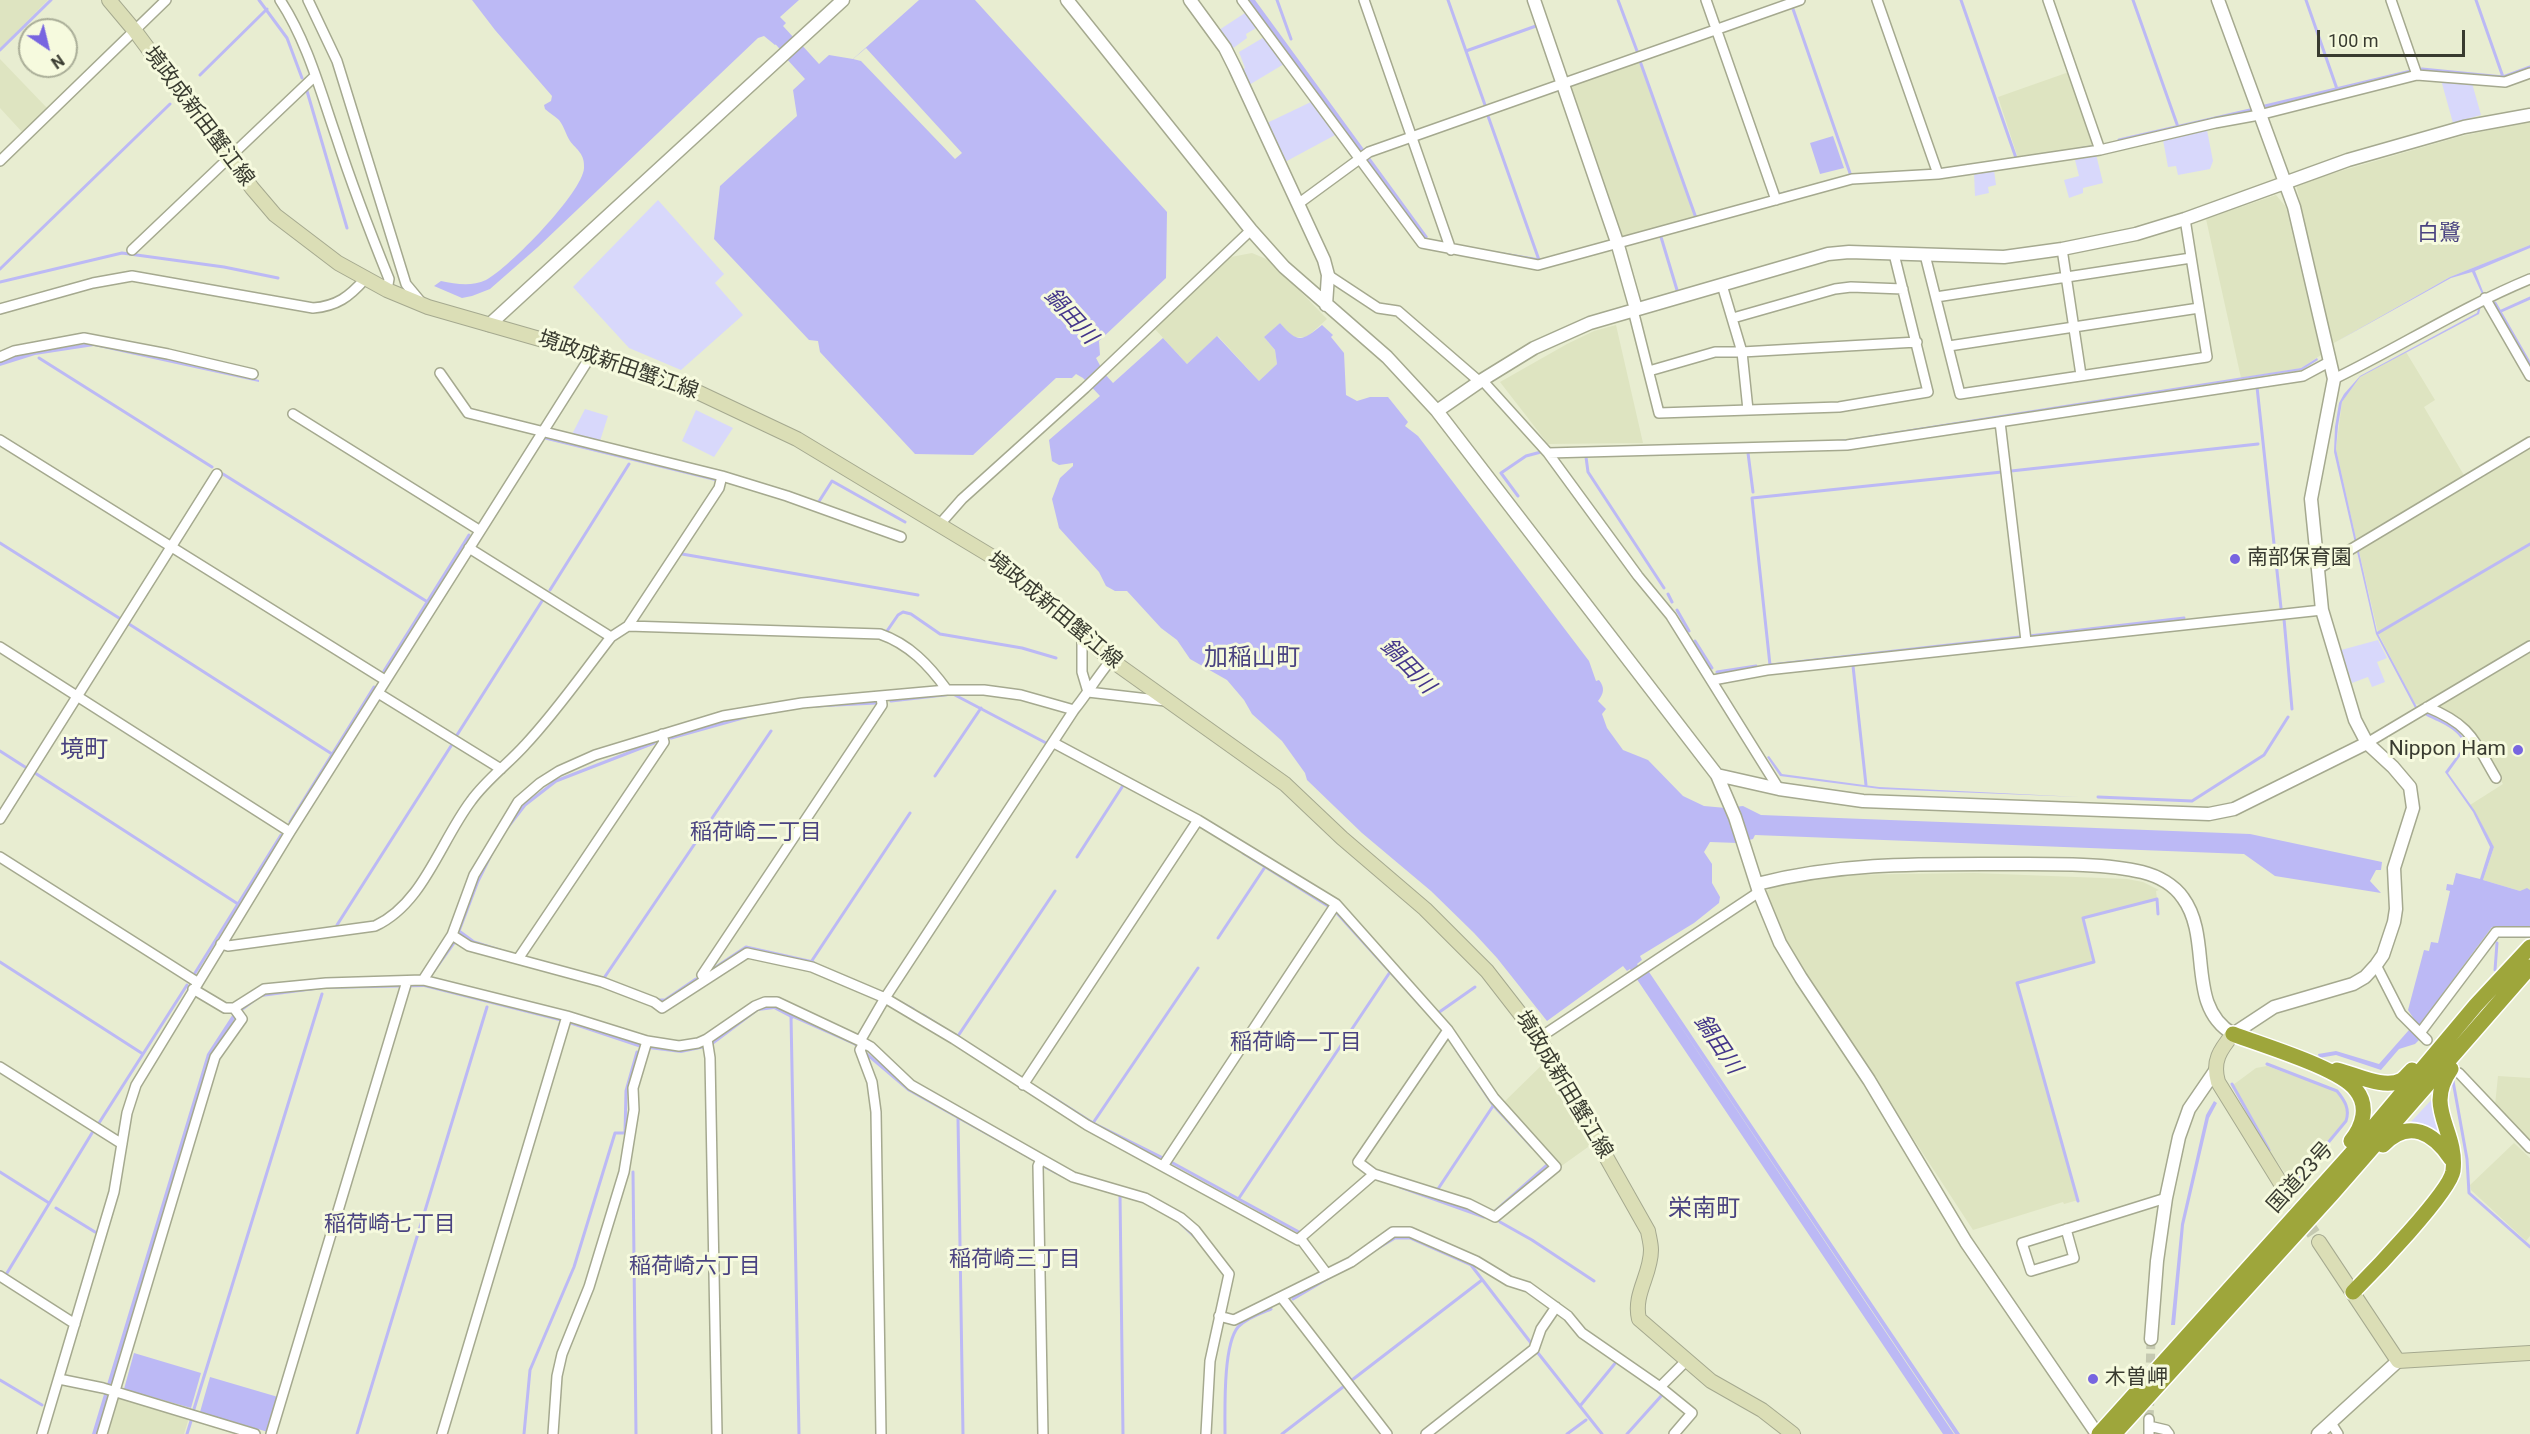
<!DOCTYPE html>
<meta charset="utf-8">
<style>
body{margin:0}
#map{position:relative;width:2530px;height:1434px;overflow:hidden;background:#e8edd1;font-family:Roboto,sans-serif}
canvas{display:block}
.north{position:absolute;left:18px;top:18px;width:60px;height:60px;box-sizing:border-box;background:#f6fade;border:2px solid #aaae98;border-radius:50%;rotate:145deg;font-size:16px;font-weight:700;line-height:24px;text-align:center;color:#393b30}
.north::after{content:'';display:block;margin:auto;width:21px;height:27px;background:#7765e0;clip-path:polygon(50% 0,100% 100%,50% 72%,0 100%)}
.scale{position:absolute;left:2317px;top:30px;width:148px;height:27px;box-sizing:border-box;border:3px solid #393b30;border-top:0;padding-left:8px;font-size:18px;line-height:21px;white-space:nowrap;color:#393b30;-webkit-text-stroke:4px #f6fade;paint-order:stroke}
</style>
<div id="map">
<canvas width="2530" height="1434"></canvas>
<div class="north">N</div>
<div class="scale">100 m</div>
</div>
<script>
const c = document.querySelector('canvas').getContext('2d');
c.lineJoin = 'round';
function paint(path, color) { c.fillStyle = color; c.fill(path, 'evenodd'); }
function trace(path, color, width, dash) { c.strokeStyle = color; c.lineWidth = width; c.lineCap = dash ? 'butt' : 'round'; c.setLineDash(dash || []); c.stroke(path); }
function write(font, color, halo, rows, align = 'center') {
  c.font = font + ' Roboto,"Noto Sans JP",sans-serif'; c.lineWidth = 6; c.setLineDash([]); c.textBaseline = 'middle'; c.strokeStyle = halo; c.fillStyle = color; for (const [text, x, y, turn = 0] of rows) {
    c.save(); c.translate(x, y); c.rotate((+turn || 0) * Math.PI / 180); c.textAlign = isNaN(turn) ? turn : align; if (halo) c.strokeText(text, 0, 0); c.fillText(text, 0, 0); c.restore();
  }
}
paint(new Path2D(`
 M0 0H48L0 49Z
 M0 59 47 108 23 133 0 108Z
 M1640 59 1696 218 1621 238 1568 85Z
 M2069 72 2093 144 2091 147 2018 158 1998 97Z
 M2530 121V245L2450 277 2332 344 2296 184 2458 137Z
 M2276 195 2286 207 2321 355 2301 368 2241 378 2206 219Z
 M1252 253 1271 261 1327 319 1307 337H1292L1280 323 1264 337 1275 350 1277 364 1259 381 1218 336 1187 364 1154 328 1231 257Z
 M1616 325 1643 443 1548 444 1500 382 1567 344 1594 331Z
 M2406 352 2435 400 2424 407 2465 477 2356 539 2336 449 2342 402 2360 377Z
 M2530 447V640L2421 705 2415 704 2378 633 2358 547Z
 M2530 651V890L2520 891 2483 880 2494 847 2470 805 2503 784 2470 729 2438 709V706Z
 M1974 873 2127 879 2143 882 2159 890 2156 891 2157 899 2083 918 2094 962 2017 983 2078 1200 2064 1204 2063 1202 1973 1230 1782 938 1767 897V891L1773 886 1833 875Z
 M1548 1059 1595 1142 1560 1167 1503 1103Z
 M2267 1066 2337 1091 2344 1099 2349 1113 2346 1121 2293 1185 2269 1150 2233 1085 2256 1068Z
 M2498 1076 2530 1078V1143L2495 1105Z
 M2514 1143 2530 1158V1236L2526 1241 2471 1190 2470 1185Z
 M118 1396 189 1418 184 1434H107Z`), '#dee4c1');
paint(new Path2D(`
 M1248 11 1258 27 1246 34 1247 38 1232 49 1219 30Z
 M1266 36 1284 64 1249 85 1242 70 1245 68 1239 52Z
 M2441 80 2472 83 2481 115 2453 123Z
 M1313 101 1337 134 1285 162 1267 123Z
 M2207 130 2213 161 2210 169 2178 175 2176 166 2168 167 2163 140Z
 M2096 154 2103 183 2083 188V193L2069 198 2064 180 2079 176 2075 160Z
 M1994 170 1996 185 1988 187 1989 193 1975 196 1974 173Z
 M658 200 724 274 715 283 743 315 681 370 629 348 573 287Z
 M585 409 608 416 599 444 570 438Z
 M696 410 733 428 714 457 682 441Z
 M2378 640 2387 658 2377 662 2385 682 2372 687 2368 677 2352 683 2341 650Z
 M2435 1096 2444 1140 2406 1127Z`), '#d8d8fb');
paint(new Path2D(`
 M472 0H799L780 17 786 23 781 28 787 34 775 45 764 36 758 38 538 247 490 289 472 296 462 298 434 286 441 281C456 284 471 287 486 280 509 268 583 192 584 168 585 154 577 150 570 141 566 135 564 126 559 120 555 116 549 113 545 109L544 105 551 101 552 96 495 30Z
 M919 0H975L1167 212 1166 278 1099 341 1100 355 1096 358 1104 373 1113 383 1163 338 1187 364 1217 336 1259 381 1277 364 1275 350 1264 337 1280 323C1298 344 1302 341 1322 325L1333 335 1331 337 1344 353 1346 395 1357 401 1370 397H1388L1408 422 1405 426 1418 436 1589 661 1596 681 1599 680C1605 688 1604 693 1598 701L1606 709 1602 714 1607 728 1623 750 1648 760 1683 796 1704 806 1726 808 1743 806 1761 815 2250 834 2382 862 2381 870H2376L2370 881 2381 893 2275 876 2244 854 1755 835 1753 839 1738 843 1710 842 1704 852 1712 864V883L1720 897 1719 903 1694 923 1640 956 1642 960 1637 964 1645 975 1644 971 1647 969 1960 1434H1955L1655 988 1954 1434H1943L1630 969 1627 971 1623 966 1547 1021 1497 958 1474 933 1431 891 1362 833 1307 780 1305 773 1282 741 1252 714 1244 700 1227 680 1190 659 1177 640 1161 628 1127 591H1115L1106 586 1099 572 1059 528 1052 499 1060 478 1073 466V463L1059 465 1052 461 1049 440 1100 396 1083 378 1076 374 1072 378H1056L973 455 915 454 820 352 818 341 809 340 714 239 720 186 797 116 793 90 805 79 785 57 800 43 819 64 829 55 853 59Z
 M1247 0H1255L1428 237 1424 240Z
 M1833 136 1844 168 1820 174 1810 143Z
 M2530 245V248L2475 271 2484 294 2479 314 2360 377 2342 402 2338 426 2336 449 2377 632 2417 707C2437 721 2455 720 2468 745L2448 773 2475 811 2494 847 2483 880 2520 891 2527 888 2530 890V928L2492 927 2414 1032 2419 1040 2415 1044 2399 1049 2381 1070 2336 1055 2319 1058 2318 1054 2336 1051 2379 1064 2416 1022 2408 1010 2424 950 2429 951 2431 942 2438 943 2450 891 2446 890 2447 884 2453 885 2456 873 2480 879 2490 847 2473 812 2445 772 2465 745C2454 722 2432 723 2415 708L2376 634 2334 452 2335 427 2339 403 2344 394 2360 376 2477 313 2482 294 2472 272 2451 278 2334 343 2450 277Z
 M91 343 109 345 259 380V382L94 346 35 355 0 366V361L15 355Z
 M2317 358 2318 360 2302 370 1848 440 1811 443 1583 448 1811 442 1848 439 2301 368Z
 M545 436 715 478V481L543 439Z
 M1769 756 1782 774 1879 787 2079 797 1880 789 1780 776 1767 757Z
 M426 984 681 1048 765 1006H773L794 1016 793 1019 774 1009 758 1011 710 1047 681 1053 641 1048 563 1022 424 987 323 989 261 997 237 1015 212 1056 97 1434H92L207 1054 233 1014 262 992 326 985Z
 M2214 1101 2217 1103 2209 1118 2184 1225 2175 1325H2171L2181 1224 2206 1115Z
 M134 1353 201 1373 191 1408 124 1389Z
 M210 1377 278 1397 268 1432 200 1412Z`), '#bcb9f5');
paint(new Path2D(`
 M866 48 962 153 955 159 861 61 853 59Z`), '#e8edd1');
trace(new Path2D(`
 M259 0 287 38 302 78
 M1277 0 1291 39
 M1448 0 1485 105
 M1618 0 1637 51
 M1961 0 2016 158
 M2133 0 2178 127
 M2306 0 2337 89
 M2476 0 2503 77
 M1793 9 1851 176
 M0 50 51 0
 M1466 51 1536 26
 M1640 61 1696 218
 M2422 69 2503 77 2530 67
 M200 75 267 9
 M307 91 347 228
 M2265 106 2411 71
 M1488 116 1539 260
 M2119 140 2250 110
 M2078 149 2091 147
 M1781 194 1796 190
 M1661 237 1677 290
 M1497 253 1540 260
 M0 269 170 104
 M0 282 122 253 224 267 278 278
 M2495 303 2530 364
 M2499 312 2530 298
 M39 358 212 467
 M2257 387 2281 608
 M1748 453 1753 492
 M1586 457 1588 472 1664 588
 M2011 471 2258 444
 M2002 472 1752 498 1770 665 2020 637
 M223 474 426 601
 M1518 496 1501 473 1526 456 1541 452
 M818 503 832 481 905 522
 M0 543 119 618
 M682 554 918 595
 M550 590 629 464
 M1668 594 1672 602
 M1677 610 1689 631
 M2284 619 2292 709
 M129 624 332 754
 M887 631 898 615 903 612 911 614 940 634 1022 648 1056 658
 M2378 633 2530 544
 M2029 636 2184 618
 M1695 641 1712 668
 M1853 666 1866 785
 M384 671 469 535
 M1717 672 1756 666
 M891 701 953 694 1048 744
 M816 706 876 703
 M457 735 542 601
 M671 738 746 717
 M0 751 25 767
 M35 773 238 904
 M935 776 981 708
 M2098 797 2192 801 2264 755 2288 717
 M290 822 374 687
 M508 827 525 805 556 781 654 743
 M492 853 478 881 459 931 474 942 503 951
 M1243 853 1328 906
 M1077 857 1124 784
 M1335 911 1421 1006
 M337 925 451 746
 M1218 938 1265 867
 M0 962 143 1054
 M811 962 910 813
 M716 967 746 947 813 962
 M2495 970 2497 943
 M434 971 454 943
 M195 973 281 835
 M604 978 771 731
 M657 1000H665L696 979
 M902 1003 913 1009
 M1438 1013 1475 987
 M923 1015 988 1056
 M791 1016 799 1434
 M792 1016 855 1044 909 1090 1034 1160
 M958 1036 1055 891
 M1455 1048 1493 1105 1532 1147
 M2267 1064 2337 1091C2345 1101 2350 1109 2346 1121L2293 1185
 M2453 1081 2467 1159 2469 1193 2530 1247
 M2232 1084 2269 1150
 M1049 1095 1093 1123 1163 1158
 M958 1118 963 1434
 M99 1123 187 985
 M1093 1123 1198 968
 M1171 1162 1299 1232
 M1043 1166 1070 1180
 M0 1172 49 1203
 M633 1172 636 1434
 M1400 1187 1484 1217
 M1436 1192 1493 1106
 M1120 1194 1123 1434
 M1239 1198 1390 972
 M2078 1201 2017 983 2094 962 2083 918 2157 899 2158 914
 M56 1208 95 1232
 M1495 1211 1548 1164 1547 1162
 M1500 1222 1532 1240 1594 1281
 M1181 1224 1198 1240
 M1373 1251 1395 1238H1410L1471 1265 1531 1343
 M7 1273 92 1133
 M1293 1299 1332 1276
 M1538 1353 1602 1434
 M0 1380 42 1405
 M1352 1380 1482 1280
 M1580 1406 1617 1361
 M194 1409 322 994
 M187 1434 191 1421
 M357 1434 487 1007
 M524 1434 530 1370 574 1267 615 1133H625L626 1091 637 1052
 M1225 1434C1225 1409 1223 1345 1238 1327 1246 1318 1261 1313 1271 1309
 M1282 1434 1343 1387
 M1567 1434 1586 1420
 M1627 1434 1662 1395`), '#bcb9f5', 3);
trace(new Path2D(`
 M747 0 803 61`), '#bcb9f5', 18);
trace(new Path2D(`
 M2150 1376 2151 1339
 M2149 1419 2150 1396`), '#c5c9b1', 9, [9, 4.5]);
trace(new Path2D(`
 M2283 1187 2319 1242`), '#c5c9b1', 14, [14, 7]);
const minor = new Path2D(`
 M280 0C307 41 320 90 336 136 352 185 370 232 389 279L387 290
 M308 0 337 61 406 284 421 302
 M1242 0 1422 243 1538 265 1852 179 1938 174 2100 150 2215 123 2259 115 2417 75 2505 82 2530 73
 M1364 0 1451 250
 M1706 0 1776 200
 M1877 0 1938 174
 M2048 0 2100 150
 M2391 0 2417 75
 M0 161 166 0
 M1298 204 1369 152 1800 0
 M2062 249 2081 375
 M132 250 315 76
 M1925 255 1960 394 2207 357 2185 219
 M1328 275 1378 308 1398 311 1480 382
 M1722 285 1742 352 1748 410
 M1936 297 2191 258
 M2485 298 2530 376
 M0 309 93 283 132 276 313 308C337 306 349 297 365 279
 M1633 310 1659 413 1839 407 1928 392 1894 254
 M1733 318 1835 289 1851 287 1903 289
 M1949 346 2199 308
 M0 357 14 351 84 338 168 354 253 374
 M1649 371 1715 352H1742L1917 342
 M440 373 468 413 722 476 787 496 901 537
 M2334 379C2400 347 2462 307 2530 279
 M1482 380 1548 453 1638 576 1671 616 1779 789
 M293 414 479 530
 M2000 422 2026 641
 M0 440 385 680
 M1548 453 1847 445 2303 376 2329 362
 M940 524 962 499 1085 388 1251 230
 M469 548 611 637
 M2318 569 2530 442
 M628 626 719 488 722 476
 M1082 635V672L1088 692 1166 701
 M0 647 290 832
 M1713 680 1767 670 2322 610
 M378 693 501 769
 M2427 707C2471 725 2473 739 2496 778
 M1054 743 1198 820 1336 904 1448 1030 1494 1098 1556 1167 1495 1217 1469 1204 1374 1174
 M2367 743 2530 646
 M0 819 217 474
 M0 857 197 982
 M452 935 469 946 602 982 654 1002 662 1008 747 953 812 967 885 998 954 1039 1087 1125 1298 1240 1300 1238 1327 1274
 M221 944 228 946 375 926C423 904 440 842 471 801 486 780 508 764 525 745 556 712 583 673 611 637L628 626 880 634C909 644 929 665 947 690
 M518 959 664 742 662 734
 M2376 965 2401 1014 2427 1040
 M705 979 702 975 882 705 881 696
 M423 980 452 935 474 875 518 802 540 783 559 771 595 755 723 716 802 703 947 690H984L1021 695 1074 710
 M193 989 225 1008H234L264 989 326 983 423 980 567 1016 647 1041 679 1046 698 1043 707 1039 755 1006 765 1002H777L860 1041 871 1047 911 1085 1041 1159 1073 1177 1145 1198 1181 1218 1195 1230 1229 1274 1210 1361 1206 1434
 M2420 1033 2496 932H2530
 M1539 1038 1759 892
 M707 1039 710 1058 717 1434
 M860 1041 885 998 1074 710C1087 694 1097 677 1111 660
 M864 1043 860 1050 872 1082 876 1112 881 1434
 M0 1067 122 1144
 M2459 1073 2530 1148
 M1023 1085 1198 820
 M1041 1159 1038 1166 1043 1434
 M1163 1166 1336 904
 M2066 1229 2074 1258 2031 1271 2022 1243 2166 1198
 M1300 1238 1374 1174 1358 1162 1448 1030
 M0 1276 75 1324
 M1282 1298 1387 1434
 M1219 1316 1234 1320 1351 1262 1393 1232H1410L1476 1261 1509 1281 1528 1287 1568 1316 1582 1333 1660 1387
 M59 1379 103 1388 255 1434
 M2331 1423 2338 1434
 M2149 1426 2166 1430 2169 1434
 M42 1434 114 1192 127 1113 136 1085 290 832 592 354
 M102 1434 215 1057 242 1019 234 1008
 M271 1434 407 981
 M442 1434 567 1016
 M553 1434 557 1376 562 1354 589 1287 624 1172 634 1110 633 1088 647 1041
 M1426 1434 1534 1349 1541 1329 1556 1307
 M1674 1434 1692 1413 1660 1387 1686 1361
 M2149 1434V1419`);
const tertiary = new Path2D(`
 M1067 0 1251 230 1284 267 1387 357 1437 411 1717 775 1735 817 1759 892 1780 943 1801 978 1869 1080 1966 1242 2097 1434
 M1190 0 1225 48 1235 68 1324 260 1328 275 1326 305
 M1534 0 1617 242 1636 309
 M489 325 843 0
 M1437 411 1482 380 1534 348 1590 323 1828 254 1849 252 2004 257 2062 249 2136 234 2185 219 2348 160 2464 127 2530 115
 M1717 775 1779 789 1863 801 2209 814 2234 809 2367 743
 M1757 884C1843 862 1923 864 2010 864 2049 864 2106 863 2142 872 2158 876 2174 885 2183 898 2213 939 2185 1006 2233 1034L2274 1007 2353 984 2365 977 2376 965 2383 955 2394 922 2396 909 2394 868 2413 808 2410 787 2393 767 2367 743 2355 720 2322 610 2311 499 2334 379 2294 207 2218 0
 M2151 1339 2157 1261 2166 1198 2179 1137 2189 1109 2215 1071
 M2318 1434 2398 1361`);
const secondary = new Path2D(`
 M109 0 135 31 252 188 275 215 338 263 387 290 428 307 592 354 672 380 797 439 996 559 1111 660 1285 784 1342 838 1425 909 1487 971 1539 1038 1648 1231C1649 1237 1651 1244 1651 1250 1651 1275 1633 1294 1639 1319L1711 1381 1762 1410 1793 1434
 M2233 1034C2220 1050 2212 1061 2218 1082L2283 1187
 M2319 1242 2398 1361 2530 1353`);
const trunk = new Path2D(`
 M2233 1034C2261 1045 2340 1068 2356 1090 2369 1106 2363 1126 2351 1141
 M2337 1070C2355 1074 2384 1090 2402 1080 2405 1078 2409 1073 2412 1070
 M2383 1145C2409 1118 2434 1133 2451 1159
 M2353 1292C2372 1273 2450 1192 2453 1171 2458 1129 2423 1109 2451 1069
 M2099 1434 2350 1155 2476 1005 2530 947
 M2114 1434 2332 1194 2530 967`);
trace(minor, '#a5a98f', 12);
trace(tertiary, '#a5a98f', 15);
trace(secondary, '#a5a98f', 16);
trace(trunk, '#fff', 18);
trace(minor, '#fff', 9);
trace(tertiary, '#fff', 12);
trace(secondary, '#dbdeb6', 14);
trace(trunk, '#9ea63b', 15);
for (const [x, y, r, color] of [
 [2235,559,6,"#7765e0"],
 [2518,750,6,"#7765e0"],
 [2093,1379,6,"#7765e0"]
]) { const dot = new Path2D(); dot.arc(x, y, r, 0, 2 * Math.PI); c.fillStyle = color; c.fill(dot); trace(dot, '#f6fade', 2); }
write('21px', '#393b30', '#f6fade', [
 ["境政成新田蟹江線",198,117,53],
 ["境政成新田蟹江線",618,366,19],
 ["境政成新田蟹江線",1054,611,40],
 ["境政成新田蟹江線",1563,1085,59],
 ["国道23号",2301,1178,-48]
]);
write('21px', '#393b30', '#f6fade', [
 ["南部保育園",2247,559],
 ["Nippon Ham",2506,750,"right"],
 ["木曽岬",2105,1379]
], 'left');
write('22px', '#4a4381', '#f6fade', [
 ["白鷺",2439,234],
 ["稲荷崎二丁目",756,833],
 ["稲荷崎一丁目",1296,1043],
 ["稲荷崎七丁目",390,1225],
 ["稲荷崎三丁目",1015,1260],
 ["稲荷崎六丁目",695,1267]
]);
write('italic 22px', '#44368a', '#f6fade', [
 ["鍋田川",1070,317,48],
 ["鍋田川",1407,667,46],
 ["鍋田川",1717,1045,56]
]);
write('24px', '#4a4381', '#f6fade', [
 ["加稲山町",1252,659],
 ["境町",84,751],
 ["栄南町",1704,1210]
]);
</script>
